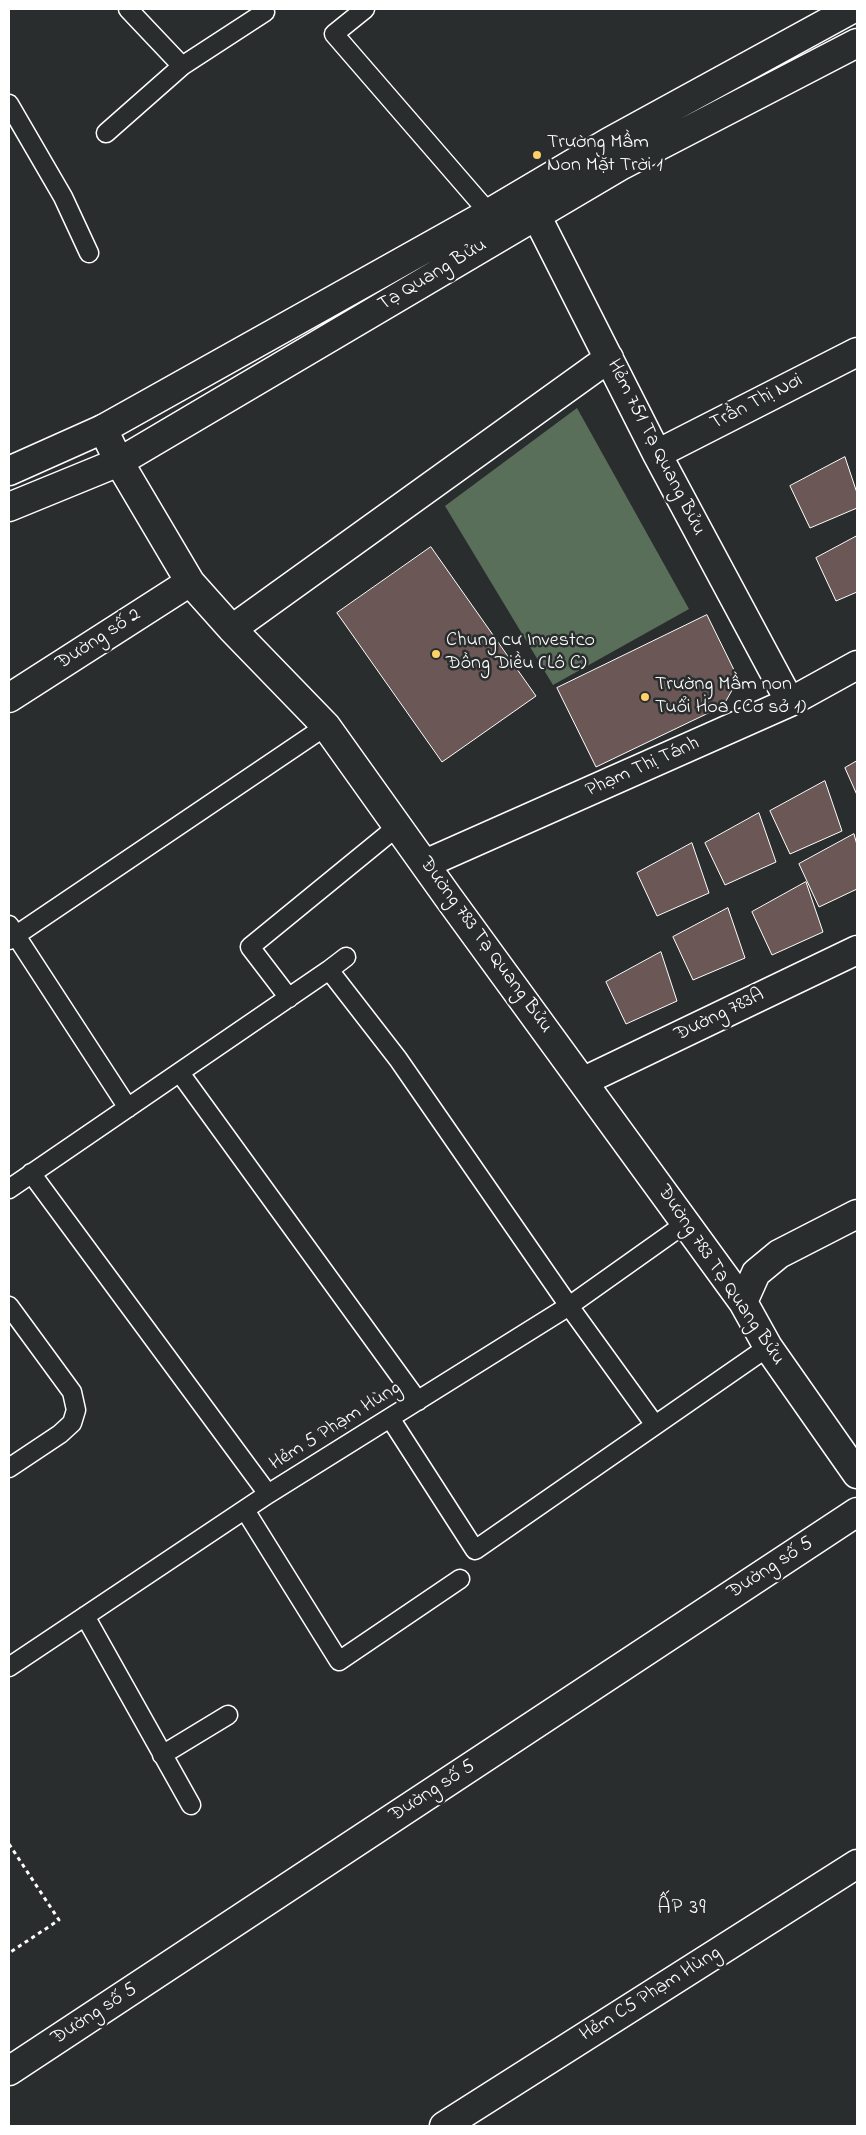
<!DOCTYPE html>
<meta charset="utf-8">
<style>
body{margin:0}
#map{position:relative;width:866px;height:2135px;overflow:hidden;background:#2a2d2e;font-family:"Indie Flower",sans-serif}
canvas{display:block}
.frame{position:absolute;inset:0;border:10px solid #fff;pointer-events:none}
</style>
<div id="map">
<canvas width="866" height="2135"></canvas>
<div class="frame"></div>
</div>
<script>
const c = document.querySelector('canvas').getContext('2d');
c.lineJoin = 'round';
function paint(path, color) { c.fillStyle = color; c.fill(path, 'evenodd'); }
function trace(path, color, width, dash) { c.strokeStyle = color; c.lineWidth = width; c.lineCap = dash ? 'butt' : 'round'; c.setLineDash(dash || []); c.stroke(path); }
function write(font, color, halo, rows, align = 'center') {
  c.font = font + ' "Indie Flower",sans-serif'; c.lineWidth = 5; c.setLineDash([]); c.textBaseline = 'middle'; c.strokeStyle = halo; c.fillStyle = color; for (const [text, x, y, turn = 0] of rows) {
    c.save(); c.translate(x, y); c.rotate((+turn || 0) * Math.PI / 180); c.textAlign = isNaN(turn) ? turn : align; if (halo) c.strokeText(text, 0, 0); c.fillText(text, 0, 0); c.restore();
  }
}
paint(new Path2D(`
 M577 408 689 609 553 685 445 506Z`), '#5a6f5a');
const building = new Path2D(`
 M845 457 857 493V508L810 528 790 486Z
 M857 536V592L836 601 816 558Z
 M431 547 536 696 442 762 337 613Z
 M707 615 736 674 735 685 723 706 596 767 557 688Z
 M857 761V795L845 768Z
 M825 781 842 831 790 854 770 811Z
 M759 813 776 862 725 885 705 843Z
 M854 834 857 845V889L819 907 799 864Z
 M692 843 709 893 657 916 637 873Z
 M806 882 823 932 772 955 752 912Z
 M728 908 745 958 693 980 673 937Z
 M661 952 677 1001 626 1024 606 982Z`);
paint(building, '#6a5756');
trace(building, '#fff', 1);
const service = new Path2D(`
 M128 9 182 66
 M365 9 334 34 489 213
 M9 104 63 197 89 253
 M106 133 182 66 265 12
 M9 925 128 1108
 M9 940 326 726
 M329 970 398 1059 569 1306 655 1425
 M289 998 250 947 398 826
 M180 1073 418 1401
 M31 1173 268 1494
 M9 1189 329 970 346 957
 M9 1306 72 1392 76 1410 72 1423 60 1434 9 1468
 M390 1418 475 1550 768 1347
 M245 1510 339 1661 460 1579
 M85 1616 191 1805
 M9 1667 268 1494 569 1306 686 1223
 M162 1755 228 1715`);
const minor = new Path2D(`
 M524 196 536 215 657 454 790 702
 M103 429 119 462 190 582 232 629 326 726 448 897 743 1302 768 1347 857 1474
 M657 454 857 352
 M232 629 609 358
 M9 698 190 582
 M425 864 790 702 857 665
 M584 1081 857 950
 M743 1302 756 1273 779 1254 857 1214
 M9 2071 857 1512
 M444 2126 857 1864`);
const secondary = new Path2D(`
 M9 471 103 429 489 213 609 142 852 9
 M9 507 119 462 622 165 857 43`);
trace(service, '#fff', 21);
trace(minor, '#fff', 31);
trace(secondary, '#fff', 31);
trace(new Path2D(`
 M9 1844 59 1920 9 1953`), '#fff', 3, [4, 4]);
trace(service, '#2a2d2e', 18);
trace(minor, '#2a2d2e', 28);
trace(secondary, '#2a2d2e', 28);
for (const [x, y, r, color] of [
 [537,155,5,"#ffd166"],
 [436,654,5,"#ffd166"],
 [645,697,5,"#ffd166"]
]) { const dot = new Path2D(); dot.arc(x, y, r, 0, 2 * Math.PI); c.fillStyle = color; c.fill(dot); trace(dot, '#2a2d2e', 2); }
write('20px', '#fff', '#2a2d2e', [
 ["Trường Mầm",547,144],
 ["Non Mặt Trời 1",547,167],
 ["Chung cư Investco",446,642],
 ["Đồng Diều (Lô C)",446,665],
 ["Trường Mầm non",655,686],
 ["Tuổi Hoa (Cơ sở 1)",655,709]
], 'left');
write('20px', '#fff', '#2a2d2e', [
 ["Tạ Quang Bửu",433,276,-31],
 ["Trần Thị Nơi",757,403,-27],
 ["Hẻm 751 Tạ Quang Bửu",655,448,63],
 ["Đường số 2",99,640,-33],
 ["Phạm Thị Tánh",643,768,-24],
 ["Đường 783 Tạ Quang Bửu",485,946,54],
 ["Đường 783A",720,1016,-26],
 ["Đường 783 Tạ Quang Bửu",720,1276,56],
 ["Hẻm 5 Phạm Hùng",336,1427,-32],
 ["Đường số 5",771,1569,-33],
 ["Đường số 5",433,1792,-33],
 ["Hẻm C5 Phạm Hùng",651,1995,-32],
 ["Đường số 5",95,2015,-33]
]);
c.letterSpacing = '1px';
write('21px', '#fff', '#2a2d2e', [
 ["ẤP 39",682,1910]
]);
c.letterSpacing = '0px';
</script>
